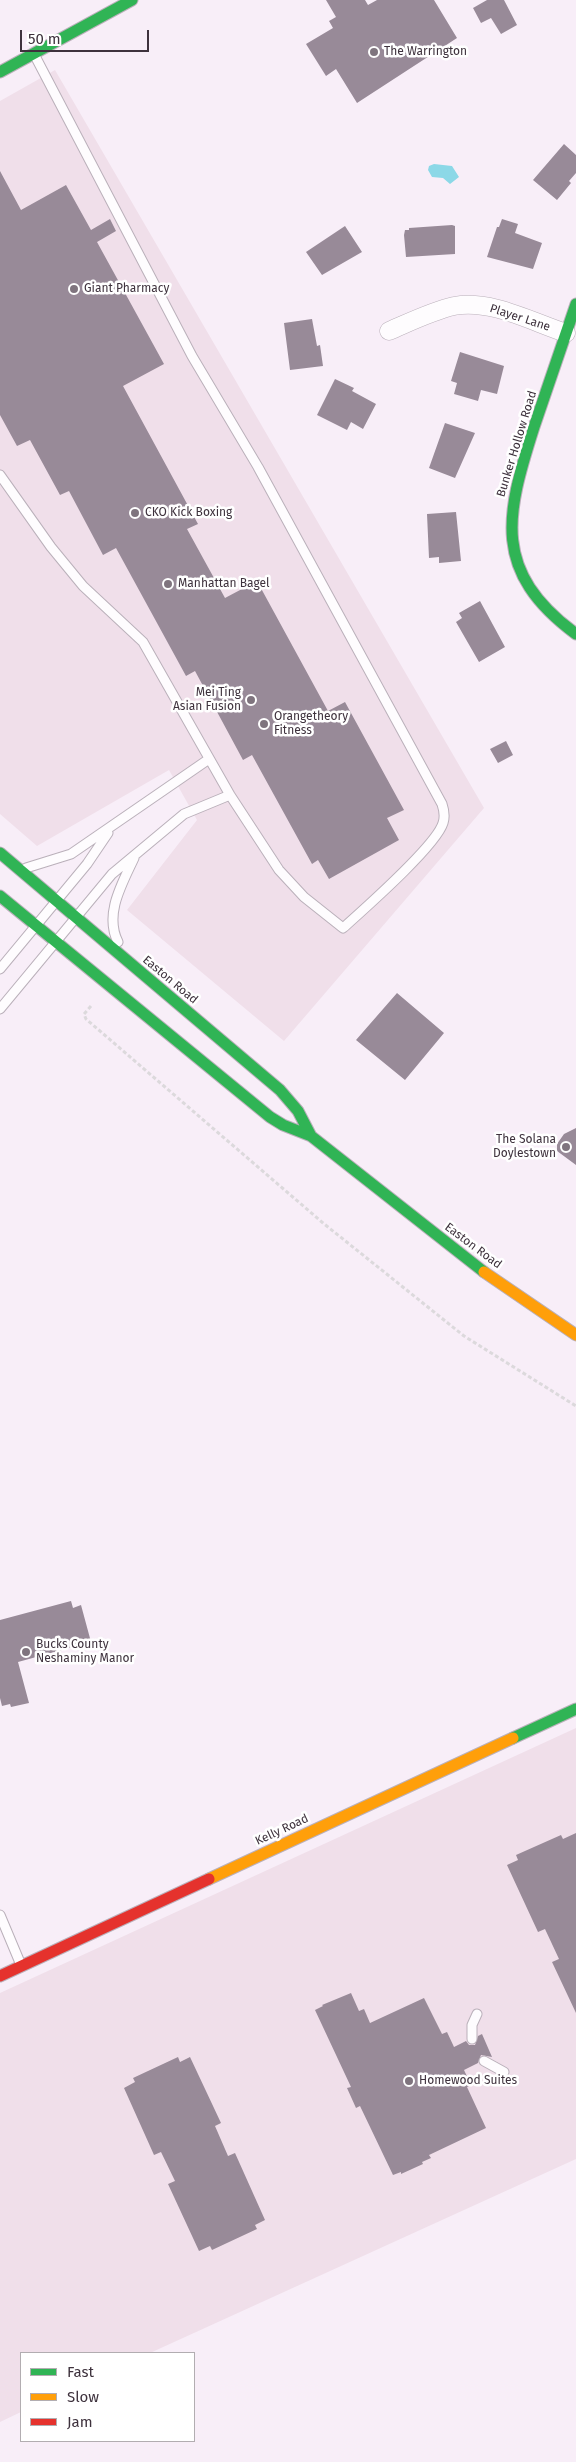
<!DOCTYPE html>
<style>
body{margin:0}
#map{position:relative;width:576px;height:2462px;overflow:hidden;background:#f8eef8;font-family:"Fira Sans",sans-serif}
canvas{display:block}
.legend{position:absolute;left:20px;top:2352px;width:175px;height:90px;box-sizing:border-box;background:#fff;border:1px solid #b2adb1;margin:0;padding:6px 9px;list-style:none;font-size:15px;color:#3e323d}
.legend li{display:flex;align-items:center;gap:10px;height:25px}
.legend b{width:25px;border:1px solid #b2adb1}
.scale{position:absolute;left:20px;top:30px;width:129px;height:22px;box-sizing:border-box;border:2px solid #3e323d;border-top:0;padding-left:6px;font-size:15px;line-height:18px;white-space:nowrap;color:#3e323d;-webkit-text-stroke:4px #fff;paint-order:stroke}
</style>
<div id="map">
<canvas width="576" height="2462"></canvas>
<ul class="legend">
<li><b style="height:6px;background:#30b455"></b>Fast</li>
<li><b style="height:6px;background:#ff9f0a"></b>Slow</li>
<li><b style="height:6px;background:#e5322d"></b>Jam</li>
</ul>
<div class="scale">50 m</div>
</div>
<script>
const c = document.querySelector('canvas').getContext('2d');
c.lineJoin = 'round';
function paint(path, color) { c.fillStyle = color; c.fill(path, 'evenodd'); }
function trace(path, color, width, dash) { c.strokeStyle = color; c.lineWidth = width; c.lineCap = dash ? 'butt' : 'round'; c.setLineDash(dash || []); c.stroke(path); }
function write(font, color, halo, rows, align = 'center') {
  c.font = font + ' "Fira Sans",sans-serif'; c.lineWidth = 5; c.setLineDash([]); c.textBaseline = 'middle'; c.strokeStyle = halo; c.fillStyle = color; for (const [text, x, y, turn = 0] of rows) {
    c.save(); c.translate(x, y); c.rotate((+turn || 0) * Math.PI / 180); c.textAlign = isNaN(turn) ? turn : align; if (halo) c.strokeText(text, 0, 0); c.fillText(text, 0, 0); c.restore();
  }
}
paint(new Path2D(`
 M55 70 484 808 284 1041 127 910 197 820 169 770 37 846 0 814V101Z
 M576 1728V2159L150 2353H21V2412L0 2422V1993Z`), '#f0dfea');
paint(new Path2D(`
 M434 164 452 166 459 177 450 184 443 178 432 177 428 170 429 166Z`), '#8cd8e7');
paint(new Path2D(`
 M326 0H365L368 5 377 0H434L457 38 357 103 336 69 326 76 306 44 333 28 329 21 336 17Z
 M487 0H504L517 25 501 34 491 18 481 23 473 8Z
 M564 144 576 155V173L569 181 571 183 557 200 533 180Z
 M0 171 21 210 66 185 91 230 110 219 116 231 97 242 164 364 123 386 198 524 187 529 225 598 257 581 328 711 345 702 404 810 387 818 399 840 329 879 318 860 312 864 252 755 243 760 195 671 186 676 116 548 103 555 69 491 60 495 30 440 17 446 0 415Z
 M502 219 518 224 515 233 542 243 533 269 487 257 497 227H499Z
 M452 225 455 226V254L406 257 404 235 405 230H409V228Z
 M345 226 362 252 322 275 306 252Z
 M312 319 317 346 320 345 323 366 290 370 284 323Z
 M460 352 504 366 497 394 481 390 478 401 454 394 457 383 451 381Z
 M335 379 354 388 352 391 376 404 363 429 351 422 347 430 317 415Z
 M445 423 475 433 455 478 429 468Z
 M456 512 461 561 439 563V557L429 558 427 514Z
 M480 601 505 647 479 662 456 622 462 618 459 613Z
 M506 741 513 755 498 763 490 749Z
 M397 993 444 1033 405 1080 356 1040Z
 M576 1128V1165L557 1151V1144L564 1134Z
 M71 1601 73 1608 81 1605 91 1642 18 1662 29 1703 11 1707 10 1704 2 1706 0 1698V1620Z
 M576 1833V2013L552 1962 559 1959 545 1929 538 1932 507 1865 518 1860 516 1855 561 1835 563 1839Z
 M351 1993 359 2011 364 2009 370 2023 424 1998 442 2034 447 2032 454 2047 466 2041 469 2045H475L478 2036 482 2034 492 2057 481 2055 478 2063 464 2070 471 2085 467 2087 486 2128 429 2155 431 2158 422 2162 423 2164 401 2174V2172L393 2175 360 2106 356 2108 347 2088 351 2087 315 2010 323 2006 322 2005Z
 M178 2057 180 2062 190 2057 221 2123 215 2126 228 2156 235 2153 265 2220 255 2225 257 2229 212 2250 210 2246 199 2251 168 2184 175 2181 161 2152 154 2155 124 2088 135 2082 133 2078Z`), '#988a98');
const lane = new Path2D(`
 M0 475 51 547 83 586 143 642 230 795 279 870 304 897 343 928C364 909 436 846 443 823 445 817 444 810 442 804L258 467 192 356 34 54
 M26 868 71 854 209 759
 M118 942C104 914 122 884 134 858
 M0 969 87 864 108 833
 M0 1009 112 874 184 814 230 795
 M0 1915 21 1965
 M472 2039V2025L477 2014
 M484 2061 504 2072`);
const street = new Path2D(`
 M389 331C410 322 432 311 454 306 491 299 532 322 566 333`);
const fast = new Path2D(`
 M0 72 132 0
 M576 304C562 345 548 386 534 427 506 515 491 571 576 634
 M0 853 280 1090 298 1111 311 1136
 M0 896 270 1117 283 1125 311 1136 484 1272
 M513 1738 576 1709`);
const slow = new Path2D(`
 M484 1272 576 1335
 M209 1879 513 1738`);
const jam = new Path2D(`
 M0 1976 209 1879`);
trace(lane, '#bab0ba', 11);
trace(street, '#bab0ba', 19);
trace(fast, '#bab0ba', 13);
trace(slow, '#bab0ba', 13);
trace(jam, '#bab0ba', 13);
trace(new Path2D(`
 M91 1006 84 1014 86 1019 323 1223 464 1336 576 1406`), '#dcd9dc', 3, [4, 2.5]);
trace(lane, '#fefcfe', 9);
trace(street, '#fefcfe', 18);
trace(fast, '#30b455', 11);
trace(slow, '#ff9f0a', 11);
trace(jam, '#e5322d', 11);
for (const [x, y, r, color] of [
 [374,52,5,"#7f747e"],
 [74,289,5,"#7f747e"],
 [135,513,5,"#7f747e"],
 [168,584,5,"#7f747e"],
 [251,700,5,"#7f747e"],
 [264,724,5,"#7f747e"],
 [566,1147,5,"#7f747e"],
 [26,1652,5,"#7f747e"],
 [409,2081,5,"#7f747e"]
]) { const dot = new Path2D(); dot.arc(x, y, r, 0, 2 * Math.PI); c.fillStyle = color; c.fill(dot); trace(dot, '#fff', 2); }
write('12px', '#3e323d', '#fff', [
 ["The Warrington",384,52],
 ["Giant Pharmacy",84,289],
 ["CKO Kick Boxing",145,513],
 ["Manhattan Bagel",178,584],
 ["Mei Ting",241,693,"right"],
 ["Asian Fusion",241,707,"right"],
 ["Orangetheory",274,717],
 ["Fitness",274,731],
 ["The Solana",556,1140,"right"],
 ["Doylestown",556,1154,"right"],
 ["Bucks County",36,1645],
 ["Neshaminy Manor",36,1659],
 ["Homewood Suites",419,2081]
], 'left');
write('12px', '#3e323d', '#fff', [
 ["Player Lane",520,318,18],
 ["Bunker Hollow Road",517,444,-73],
 ["Easton Road",170,980,40],
 ["Easton Road",473,1246,37],
 ["Kelly Road",282,1830,-25]
]);
</script>
